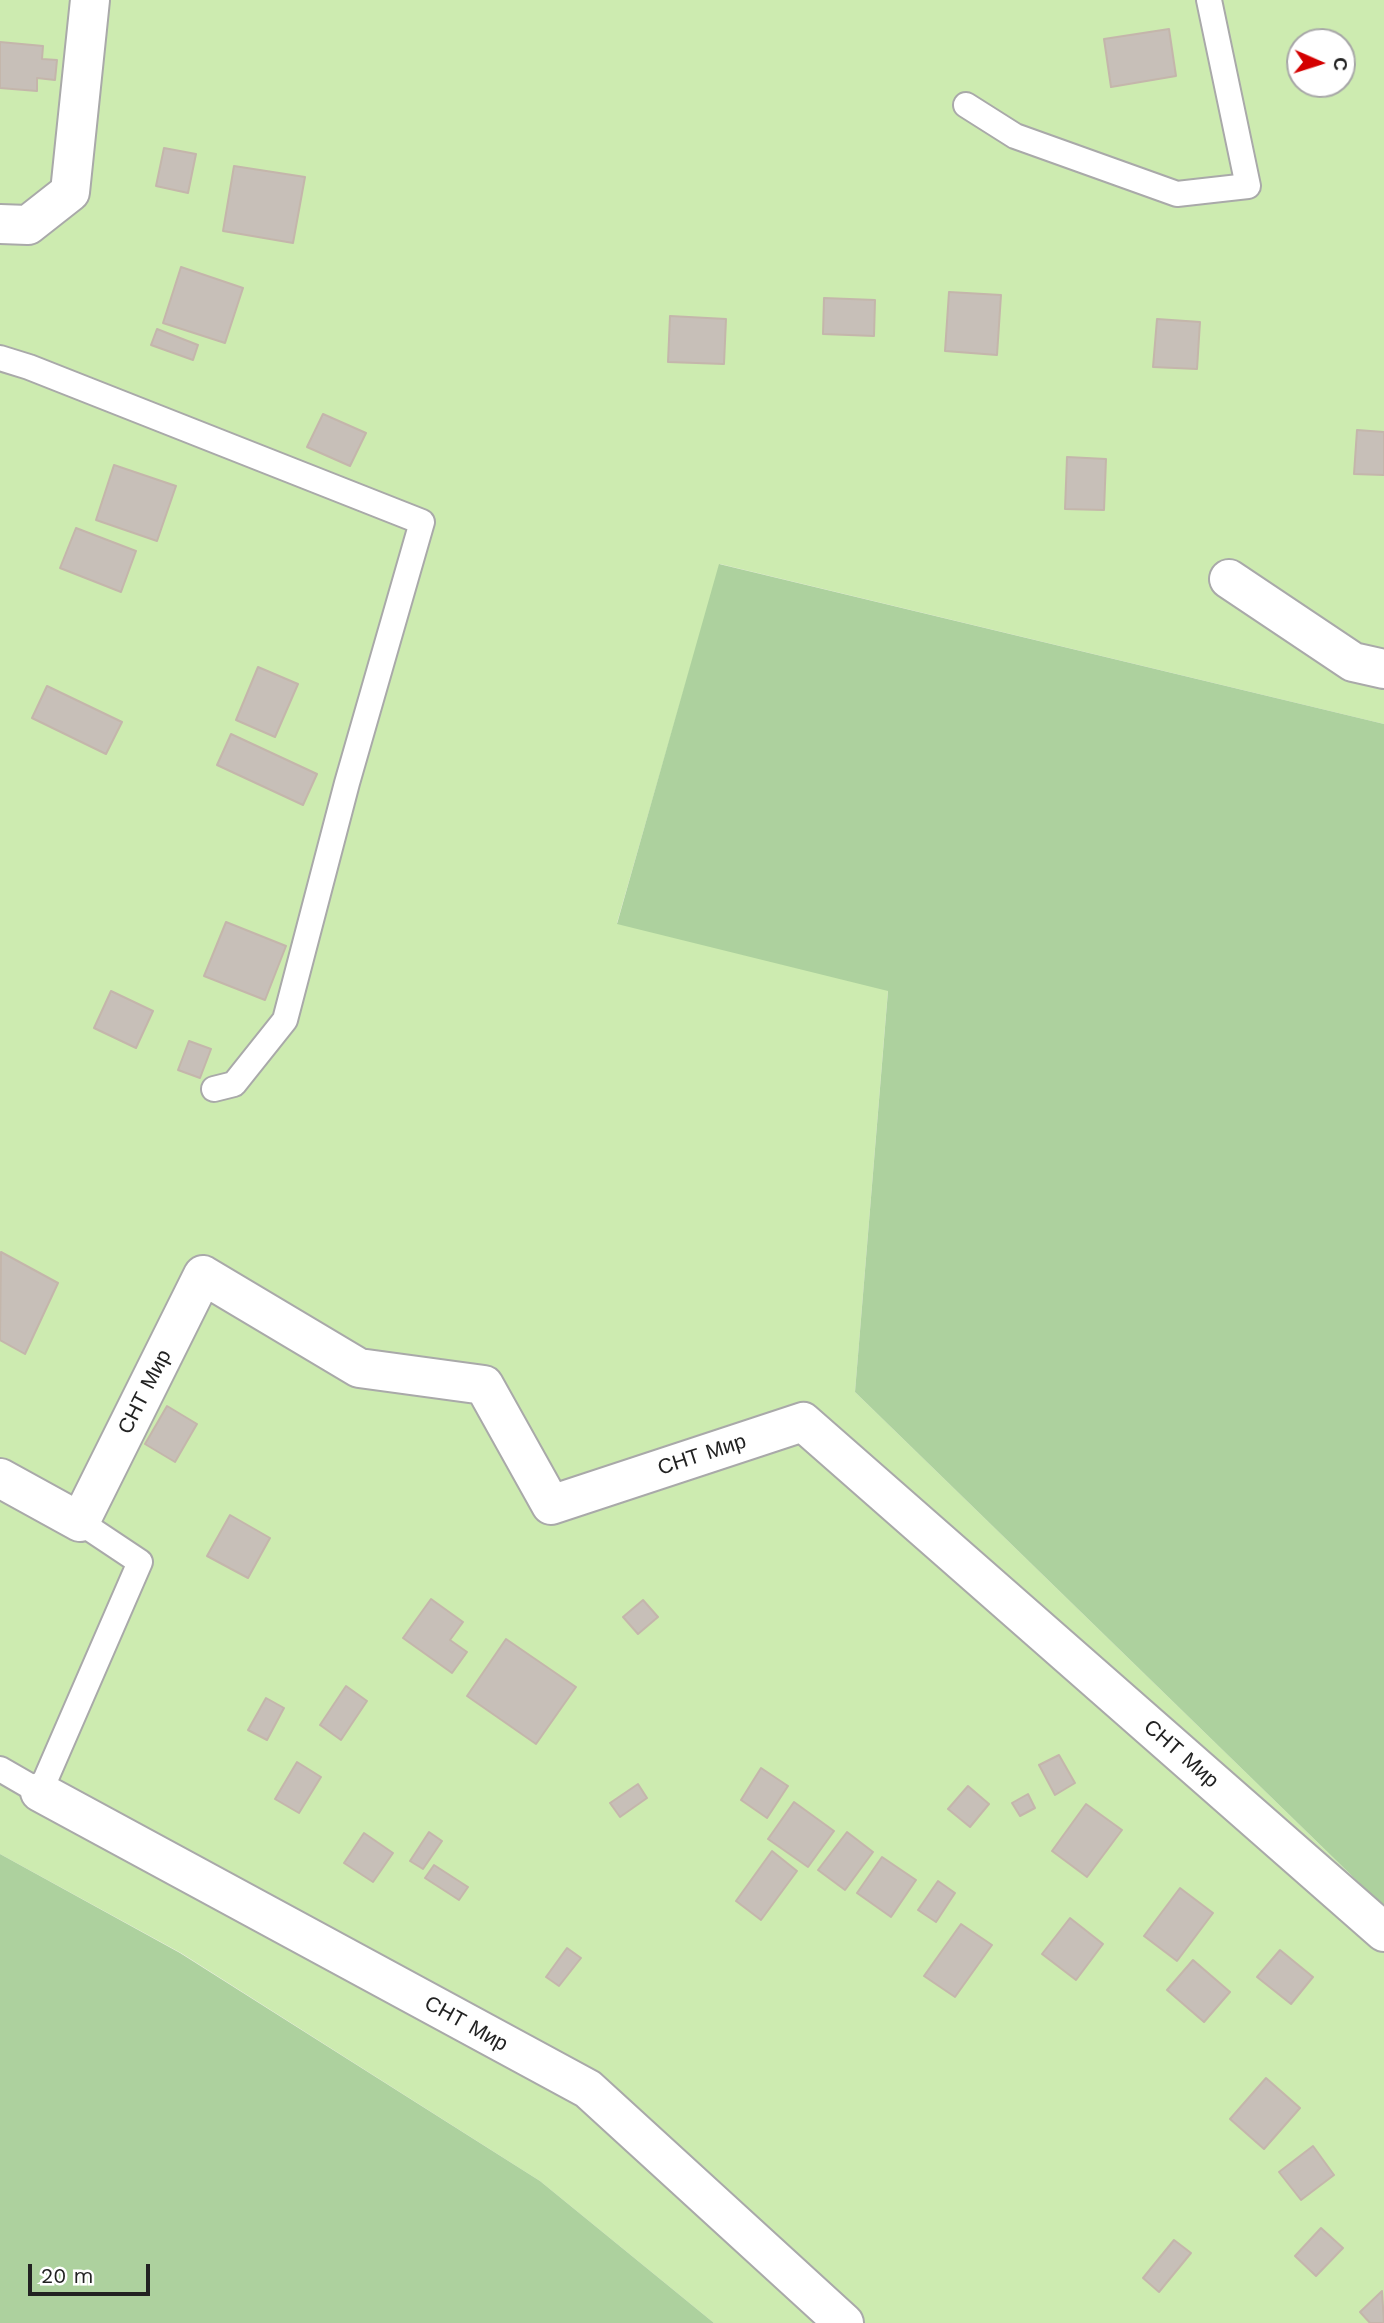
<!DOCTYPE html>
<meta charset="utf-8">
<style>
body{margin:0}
#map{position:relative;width:1384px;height:2323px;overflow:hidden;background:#f2efe9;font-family:"Work Sans",sans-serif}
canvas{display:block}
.north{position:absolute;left:1286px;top:28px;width:70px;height:70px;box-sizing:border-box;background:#fff;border:2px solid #a7a7a7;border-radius:50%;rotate:93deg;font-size:19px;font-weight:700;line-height:28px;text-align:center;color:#222}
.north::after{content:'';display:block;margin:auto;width:24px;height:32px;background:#d40000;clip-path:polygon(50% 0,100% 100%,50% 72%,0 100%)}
.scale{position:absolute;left:28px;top:2264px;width:122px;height:32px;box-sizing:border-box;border:4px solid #222;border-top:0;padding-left:9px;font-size:21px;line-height:24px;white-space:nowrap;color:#222;-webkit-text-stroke:5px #fff;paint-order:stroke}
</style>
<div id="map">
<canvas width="1384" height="2323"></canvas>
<div class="north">С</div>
<div class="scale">20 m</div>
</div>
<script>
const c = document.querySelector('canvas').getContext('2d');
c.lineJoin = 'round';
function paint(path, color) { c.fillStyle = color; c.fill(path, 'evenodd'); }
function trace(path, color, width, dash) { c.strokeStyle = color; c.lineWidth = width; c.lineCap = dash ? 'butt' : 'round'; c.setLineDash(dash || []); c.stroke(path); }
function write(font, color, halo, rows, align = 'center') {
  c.font = font + ' "Work Sans",sans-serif'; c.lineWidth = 5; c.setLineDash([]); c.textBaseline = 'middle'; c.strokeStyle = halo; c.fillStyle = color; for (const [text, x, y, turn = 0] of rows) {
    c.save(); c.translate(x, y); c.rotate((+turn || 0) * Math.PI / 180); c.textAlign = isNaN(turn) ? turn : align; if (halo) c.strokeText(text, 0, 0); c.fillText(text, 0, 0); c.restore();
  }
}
paint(new Path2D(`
 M0 0H1384V724L720 564 617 923 888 990 855 1392 1384 1907V2323H714L540 2181 181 1953 0 1854ZM1300 42H1342V84H1300Z`), '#cdebb0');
paint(new Path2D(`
 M719 564 1384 724V1907L855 1392 888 991 617 924Z
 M0 1854 180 1953 540 2181 714 2323H0Z`), '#add19e');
const building = new Path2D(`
 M1169 29 1176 76 1111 87 1104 39Z
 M0 42 43 46 42 59 57 60 55 80 37 78V91L0 88Z
 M164 148 196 154 188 193 156 186Z
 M234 166 305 177 293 243 223 231Z
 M181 267 243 288 225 343 163 323Z
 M949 292 1001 295 997 355 945 351Z
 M824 298 875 300 874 336 823 334Z
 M670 316 726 319 724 364 668 362Z
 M1157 319 1200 322 1197 369 1153 367Z
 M157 329 198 345 193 360 151 345Z
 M323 414 366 433 350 466 307 447Z
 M1357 430 1384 432V475L1354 474Z
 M1067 457 1106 459 1104 510 1065 509Z
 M114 465 176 486 157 541 96 520Z
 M76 528 136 551 121 592 60 568Z
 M258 667 298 684 275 737 236 720Z
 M47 686 122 722 106 754 32 718Z
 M231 734 317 774 303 805 217 765Z
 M226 922 286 946 265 1000 204 976Z
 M111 991 153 1011 136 1048 94 1028Z
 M189 1041 211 1049 200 1078 178 1070Z
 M1 1252 58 1283 25 1354 0 1340Z
 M167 1406 197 1424 175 1462 145 1444Z
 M230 1515 270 1538 248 1578 207 1556Z
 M431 1599 463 1622 450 1640 467 1652 452 1673 403 1638Z
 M643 1600 658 1617 638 1634 623 1617Z
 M506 1639 576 1687 536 1744 467 1696Z
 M346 1686 367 1701 341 1740 320 1725Z
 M266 1698 284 1708 267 1740 248 1730Z
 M1059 1755 1075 1783 1055 1795 1039 1765Z
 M297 1762 321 1777 299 1813 275 1799Z
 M761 1768 788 1786 767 1818 741 1800Z
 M638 1784 647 1798 620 1817 610 1803Z
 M968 1786 989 1804 970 1827 948 1809Z
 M1028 1794 1035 1808 1020 1816 1012 1803Z
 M794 1802 834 1831 808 1867 768 1839Z
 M1086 1804 1122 1830 1087 1877 1052 1851Z
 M429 1832 442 1841 423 1869 410 1861Z
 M847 1832 873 1852 845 1890 818 1870Z
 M364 1833 393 1853 373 1882 344 1863Z
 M772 1851 797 1871 761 1920 736 1901Z
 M882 1857 916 1880 891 1917 857 1893Z
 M434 1865 468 1887 459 1900 425 1878Z
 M938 1881 955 1893 936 1922 918 1910Z
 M1180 1888 1213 1913 1177 1961 1144 1936Z
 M1070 1918 1103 1944 1076 1980 1042 1954Z
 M961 1924 992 1945 955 1997 924 1976Z
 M567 1948 581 1958 559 1986 546 1977Z
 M1280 1950 1313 1977 1291 2004 1257 1977Z
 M1193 1960 1230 1992 1204 2022 1167 1990Z
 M1266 2078 1300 2108 1264 2149 1230 2119Z
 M1313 2146 1334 2175 1301 2200 1279 2172Z
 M1321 2228 1343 2248 1316 2276 1295 2256Z
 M1174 2240 1191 2253 1159 2292 1143 2278Z
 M1382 2291 1384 2323H1370L1360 2312Z`);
paint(building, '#c7bfb8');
trace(building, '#c4b6ab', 2);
const lane = new Path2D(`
 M966 105 1015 136 1177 194 1248 186 1209 0
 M0 358 29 367 422 522 347 783 285 1020 234 1084 214 1089
 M0 1769 40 1792 140 1562 80 1522`);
const street = new Path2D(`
 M0 224 28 225 70 192 90 0
 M1229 579 1353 662 1384 669
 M0 1478 80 1522 203 1275 359 1368 484 1385 551 1505 803 1422 1384 1932
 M40 1792 588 2089 844 2323`);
trace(lane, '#a9a9a9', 28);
trace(street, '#a9a9a9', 42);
trace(lane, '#fff', 24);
trace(street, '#fff', 38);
write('21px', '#222', '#fff', [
 ["СНТ Мир",145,1392,-63],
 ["СНТ Мир",702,1455,-18],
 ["СНТ Мир",1181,1754,41],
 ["СНТ Мир",466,2024,29]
]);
</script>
